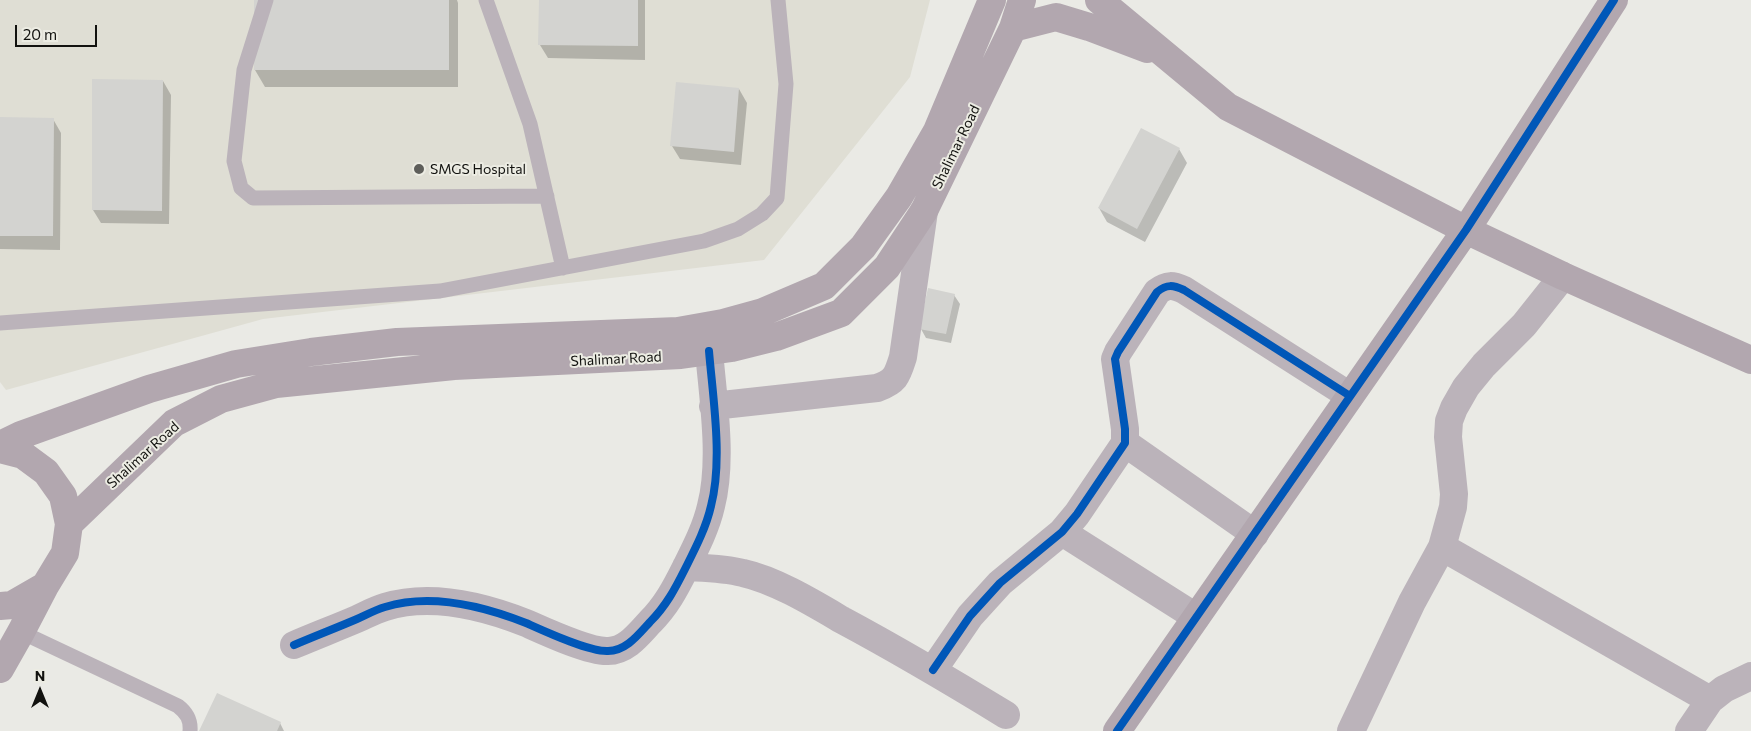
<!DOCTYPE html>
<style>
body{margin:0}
#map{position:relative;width:1751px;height:731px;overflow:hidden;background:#eaeae5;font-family:Commissioner,sans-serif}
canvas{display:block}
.north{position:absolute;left:15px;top:666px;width:50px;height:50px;-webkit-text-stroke:4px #ecece3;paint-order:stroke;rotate:0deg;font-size:14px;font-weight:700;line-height:20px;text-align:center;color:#12120f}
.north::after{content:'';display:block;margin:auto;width:18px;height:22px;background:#12120f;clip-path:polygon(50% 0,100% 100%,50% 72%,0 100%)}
.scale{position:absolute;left:15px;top:25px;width:82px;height:22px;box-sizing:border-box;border:2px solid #12120f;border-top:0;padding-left:6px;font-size:15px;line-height:18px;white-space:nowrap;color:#12120f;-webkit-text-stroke:4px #ecece3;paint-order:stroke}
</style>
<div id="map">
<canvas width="1751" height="731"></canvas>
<div class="north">N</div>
<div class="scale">20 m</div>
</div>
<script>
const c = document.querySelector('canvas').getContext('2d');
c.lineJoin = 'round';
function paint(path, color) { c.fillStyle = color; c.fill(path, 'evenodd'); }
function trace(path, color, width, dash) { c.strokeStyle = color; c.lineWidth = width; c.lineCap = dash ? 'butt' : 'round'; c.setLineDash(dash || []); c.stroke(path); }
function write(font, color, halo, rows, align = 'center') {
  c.font = font + ' Commissioner,sans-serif'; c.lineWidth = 4; c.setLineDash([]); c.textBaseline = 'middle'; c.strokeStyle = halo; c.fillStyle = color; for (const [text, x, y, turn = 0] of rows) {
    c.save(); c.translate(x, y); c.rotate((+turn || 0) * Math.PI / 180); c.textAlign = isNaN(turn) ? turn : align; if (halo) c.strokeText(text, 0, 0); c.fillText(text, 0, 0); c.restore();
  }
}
paint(new Path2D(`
 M0 0H930L910 77 764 260 263 319 6 390 0 382Z`), '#dfded4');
paint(new Path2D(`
 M255 0H457L458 3V87H265L255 70Z
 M540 0H645V60L548 58 540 45Z
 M163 81 171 95 169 224 101 223 93 210Z
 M739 89 747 103 741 165 680 159 672 146Z
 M0 118 53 119 61 133 60 250 0 249Z
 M1179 149 1187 163 1145 242 1107 222 1099 208Z
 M954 295 960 304 951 343 926 338 921 329Z
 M280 723 284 731H201Z`), '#0003');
paint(new Path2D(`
 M254 0H449V70H254Z
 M539 0H638V46L538 45Z
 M92 79 163 80 162 211 92 210Z
 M676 82 739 88 734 152 670 146Z
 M0 117 54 118 53 236H0Z
 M1141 128 1180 148 1137 229 1098 208Z
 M928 288 955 294 946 334 919 329Z
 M217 693 281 722 277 731H199Z`), '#d3d3d0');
trace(new Path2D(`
 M266 0 244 70 234 161 241 188 253 198 547 196
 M486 0 530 124 563 268
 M0 323 440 291 704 241 738 229 762 214 777 198 786 84 778 0
 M21 632 178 706C187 713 191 720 190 731`), '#bbb3ba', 15);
trace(new Path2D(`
 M713 406 877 388C896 381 897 376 903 357L924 211
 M1125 443 1255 534
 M1062 532 1196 617
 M1442 547 1710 700
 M686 567C705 568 724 568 743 573 775 580 813 603 842 620 898 650 952 682 1006 715
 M294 645C315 636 336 628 357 619 366 615 375 610 385 607 430 593 483 606 526 623 544 631 589 652 608 651 626 651 638 635 650 622 666 606 675 589 685 569 695 549 706 528 711 506 723 460 713 399 709 351
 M933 670 970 616 1000 583 1062 532 1077 514 1125 443V429L1115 359 1118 352 1157 292C1167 284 1173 285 1184 290L1350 396
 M1351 731 1412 602 1442 547 1453 507 1454 494 1448 437 1449 421 1454 408 1466 387 1484 365 1524 325 1563 276
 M1689 731 1710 700 1724 689 1751 676`), '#bbb3ba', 28);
trace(new Path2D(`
 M1099 0 1228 107 1466 230 1563 276 1751 360
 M1013 28 1056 17 1089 27 1147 49
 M0 445 21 435 149 389 236 364 311 352 397 342 678 331 723 323 763 312 824 286 863 247 899 197 937 131 992 0
 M0 449 23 455 46 472 63 496 69 524 65 553 45 586 12 605 0 606
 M69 524 174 423 221 399 276 384 454 366 681 355 732 348 776 337 841 313 887 267 924 211 1013 28 1022 0
 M0 669 21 632 45 586
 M1117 731 1466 230 1614 0`), '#b2a7af', 28);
trace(new Path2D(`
 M294 645C315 636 336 628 357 619 366 615 375 610 385 607 430 593 483 606 526 623 544 631 589 652 608 651 626 651 638 635 650 622 666 606 675 589 685 569 695 549 706 528 711 506 723 460 713 399 709 351
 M933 670 970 616 1000 583 1062 532 1077 514 1125 443V429L1115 359 1118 352 1157 292C1167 284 1173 285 1184 290L1350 396
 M1117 731 1466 230 1614 0`), '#0057b8', 8);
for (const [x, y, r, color] of [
 [419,169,6,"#5e5e5a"]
]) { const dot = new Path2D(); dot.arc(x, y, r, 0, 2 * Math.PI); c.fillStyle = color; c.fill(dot); trace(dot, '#ecece3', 2); }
write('14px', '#12120f', '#ecece3', [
 ["Shalimar Road",956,147,-64],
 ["Shalimar Road",616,359,-3],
 ["Shalimar Road",143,455,-42]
]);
write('14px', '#12120f', '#ecece3', [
 ["SMGS Hospital",430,169]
], 'left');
</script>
